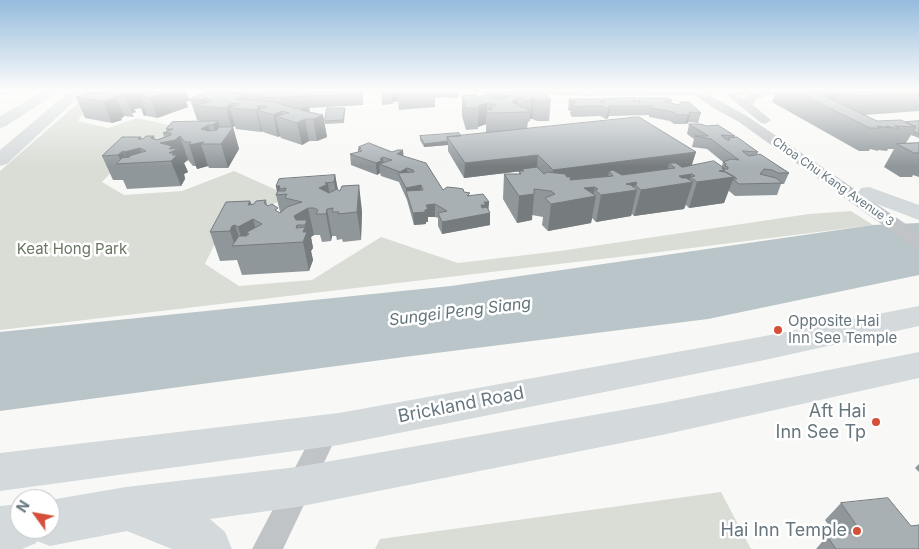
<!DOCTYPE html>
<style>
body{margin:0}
#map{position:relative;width:919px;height:549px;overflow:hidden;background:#f8f8f6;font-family:Inter,sans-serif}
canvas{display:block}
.north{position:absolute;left:10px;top:489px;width:50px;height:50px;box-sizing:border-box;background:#fff;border:1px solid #c2c8cb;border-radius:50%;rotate:302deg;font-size:14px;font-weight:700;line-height:20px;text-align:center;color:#66767e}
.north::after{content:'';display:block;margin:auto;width:18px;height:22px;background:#d54f39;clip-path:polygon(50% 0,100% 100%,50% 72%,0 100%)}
</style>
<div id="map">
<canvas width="919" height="549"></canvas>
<div class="north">N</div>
</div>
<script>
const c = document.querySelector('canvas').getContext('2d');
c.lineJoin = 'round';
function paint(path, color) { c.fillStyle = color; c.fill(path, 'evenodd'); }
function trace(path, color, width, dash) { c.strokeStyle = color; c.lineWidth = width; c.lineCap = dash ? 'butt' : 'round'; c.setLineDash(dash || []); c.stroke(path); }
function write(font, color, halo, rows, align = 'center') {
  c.font = font + ' Inter,sans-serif'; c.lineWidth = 5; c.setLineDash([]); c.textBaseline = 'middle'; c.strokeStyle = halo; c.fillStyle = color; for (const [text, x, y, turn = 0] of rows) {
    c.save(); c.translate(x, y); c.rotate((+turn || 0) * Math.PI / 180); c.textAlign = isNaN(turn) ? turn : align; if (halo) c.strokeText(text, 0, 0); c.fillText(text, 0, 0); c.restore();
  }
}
paint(new Path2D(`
 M92 91 85 110 78 121 108 128 137 118 178 127 185 140 123 160 102 182 124 195 182 191 234 171 290 196 222 229 205 264 239 286 312 280 381 237 458 263 560 251 809 214 851 211 873 225 652 253 0 330V171Z
 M721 492 751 549H375L380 539Z`), '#d9ddd5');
paint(new Path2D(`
 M919 223V275L708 319 404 357 0 411V332L451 286 873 225Z`), '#b9c5c9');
paint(new Path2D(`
 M725 91H821L817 94 729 95 726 94Z
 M327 420 336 424 339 431 283 549H252L318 424Z`), '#c0c4c7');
paint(new Path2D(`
 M532 91H713V94L709 95 747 116 919 233V248L912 246 739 122 712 107 695 95 586 96 537 94Z
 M722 91H733L744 99 747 95 760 91H775L774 93 756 99 753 105 771 120 765 124 761 123Z`), '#c0c4c7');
paint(new Path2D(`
 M869 187 919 205V220L861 198 858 193 861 188Z
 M919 306V326L760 361 339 445 0 491V453L339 413 760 337Z
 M919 352V378L662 435 297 507 210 519 225 532 232 549H172L127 531 50 546 37 541 36 543 22 549H0V506L20 504V529H50V500L126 487 297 467 662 403Z`), '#d4d9db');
paint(new Path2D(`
 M0 91H9L7 94 0 96Z
 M44 91H60L6 126 0 128V116Z
 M70 91H85L7 164 0 166V150Z`), '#d4d9db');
paint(new Path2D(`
 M82 91H186L190 101H186L188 107 157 118 147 116V115L144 116 141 108 134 109 136 112 132 113 134 117 124 116 121 119 122 120 112 123 85 118 76 97 84 95Z
 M204 91H363V105L309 108 310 112 323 115 327 137 317 141H309L302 145 281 138 280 136 278 137 263 132 262 131 261 132 236 129 235 126 233 127 239 149 228 168H209L208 166 197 169 196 166H193L188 160 184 163 188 172 184 174 185 179 181 186 127 189 123 180H113L102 156 141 137 142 139 154 136 155 139 157 140 164 137 163 133 167 131 166 129 199 121V120H197L190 99 204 93 203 92Z
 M381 91H458V98L441 97V98H435V107L399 110 398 101 393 102V104L382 105Z
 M485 91H523V92L543 91 551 100 549 121H537L532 119H530V121L528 122 527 129 696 152 692 165 722 166 723 162 707 149 692 147 694 139 687 134 689 124 735 136V137L758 152 757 154 789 173 784 184H781L777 195 735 196 729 191V189L724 203 689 208 686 205 684 209 634 216 632 214 631 216 596 222 592 218 591 223 548 231 542 225 543 217 532 215V220L517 223 503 199 504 174H519V171H522L464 178 448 151V145L424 147 420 140V136H461L486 133V124L478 127V129L466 130 462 116V96L477 97 485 95Z
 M776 91H919V111L865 115 877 121 906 122 919 121V138L911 135 906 143H919V177L913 175 912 177H900L884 167 894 149H888L887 151 878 150V151L870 149 869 151H859L772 102Z
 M638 98 672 100 671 103 678 105H679L680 102 701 113 698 123 688 122V123L685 124H674L670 121 649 117V115L609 116 608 118 606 119 600 116 572 117 570 113 571 111 568 110 569 99 602 101V99L637 101Z
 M345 111 344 123 325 124V121Z
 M359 147 392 152 403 156 443 190 464 192 470 196 489 202 488 210 490 225 442 234 438 226V218L435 217H428V222H426V224L414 225 407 200 399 182 381 176 380 173 377 175 351 165 350 154 358 152V149H359Z
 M335 175 338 190 362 211 361 240 343 242 342 239 337 240 336 236H332L331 241 322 242 320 235H314L311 237 313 248 311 251 313 260 309 271 242 275 237 260 220 261 210 232 250 201 252 205 254 204 266 200 267 205 280 213V212L276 195 277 192 276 186Z
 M919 464V472L915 468Z
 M841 503 919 549H816L827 536 835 535 825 520Z`), '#90979b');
paint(new Path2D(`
 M90 91H109L116 96 124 116 121 119 122 120 112 123 103 102 94 101Z
 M122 91H143L142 93 144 96 140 95 147 115 144 116 141 108 134 109 136 112 132 113 125 97 119 94Z
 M163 91H186L190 101H186L188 107 157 118 150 98Z
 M236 91H238L240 97 246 95 250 109 231 93Z
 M362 91H363V105L362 94Z
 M392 91H397L398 101 393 102V104Z
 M831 91H839L833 104 825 106Z
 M206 98 209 106H202L200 100Z
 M518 98 517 112 512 102Z
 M534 98 532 119H530L532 101 530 99Z
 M231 103 232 108H230L235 126 233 127 239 149 228 168 221 144H219L213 125 218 121 224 140 232 129 226 108Z
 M487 103 486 124 478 127 479 108 478 106Z
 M259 106 262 111 257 110 262 131 261 132 256 110 257 107Z
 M309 107 311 119H305L309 141 302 145 297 123 300 110Z
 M608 109H610L608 118 606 119Z
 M282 111 284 119 276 116 280 136 278 137 273 115Z
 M690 114 688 123 685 124 688 115Z
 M323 115 327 137 317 141 313 119Z
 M208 125 214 144 201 129Z
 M180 136 188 160 184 163 188 172 184 174 185 179 181 186 171 161 160 143Z
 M448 141V145L424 147V144Z
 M204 142 201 144 208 166 197 169 189 145Z
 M140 148 146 162 129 156 132 163H129L124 152Z
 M403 150 404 161 397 154Z
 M123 151 128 163 122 164 118 155Z
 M696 152 691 166 675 168 669 163 668 169 613 176 609 171 608 177 584 188 595 187 593 197 596 196 591 223 548 231 551 204 567 201 551 185 553 170Z
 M538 155 537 169H522V171L464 178 465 163Z
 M383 157 384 166 379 164 380 173 377 175 376 163 380 159Z
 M407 168 408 179 401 177 400 172Z
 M722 168H724L723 170H724L734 177 724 203 689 208 697 182Z
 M692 174 688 183 693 182 684 209 634 216 641 190 679 176Z
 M335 175 340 201 339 208 334 182Z
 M636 182 633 190H637L631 216 596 222 601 195 626 184Z
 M328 184 332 208 327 209 332 236 331 241 326 214 319 188Z
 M359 185 362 211 361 240 357 212Z
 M421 185V197L406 191V188Z
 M276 186H280L279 189 280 194 278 195Z
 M534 194 532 220 517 223 519 196Z
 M250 201 256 221 253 219 260 244 247 232 250 245H243L238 227Z
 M484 202H489L488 213H490V225L442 234V222Z
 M435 204V217H428V222H426V224L414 225 413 213 426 205Z
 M308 208 314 235 311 237 313 248 311 251 313 260 309 271 303 242V232L305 227 306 233 305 225H297L301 242H299L294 216Z
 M235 225 242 245 235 246 230 231 232 226Z`), '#767b7e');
const building = new Path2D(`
 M108 91H122L128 92 119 94 125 97 116 96 111 99H113L103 102 76 97 87 94 106 93Z
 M139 91H172L150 98 140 95 145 94 142 93 136 96Z
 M209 91H236L231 93 246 95 236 99 275 102 296 109 309 107 300 110 323 115 313 119H305L297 123 276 116 289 113 282 111 273 115 257 110 267 107 264 106H259L257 107H260L256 110 230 108 239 104 231 103 226 108 194 106 212 101 206 98 200 100 190 99Z
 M266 91H362V94L262 98Z
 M495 91H519L524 92 531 91H543L551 100 539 101 534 98 530 99 532 101H526L525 99 518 98 512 102 518 106 527 108 529 112 487 113 486 109 491 110 492 109 489 108 496 105 487 103 478 106 479 108H466L462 96 477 95V97L487 95 501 100 511 96 499 94Z
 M796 91H814L877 121 901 120 916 127 895 126 899 128H894L886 126 890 128 877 126 881 128H870Z
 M848 91H919V92L861 96Z
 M636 98V101H631L641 102 638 98H668L672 100 664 101 678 105 681 104 680 102H689L701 113 689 112 690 114 688 115H676L673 112 651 108 653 106H608L610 109H608L602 106 574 107 572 104 577 102 569 101V99H600L602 101 599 102H605L602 99Z
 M327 108H345L343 120 325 121Z
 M639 117 696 152 553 170 538 155 465 163 447 137Z
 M218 121 213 125H208L201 129 208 131 217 130 219 127H233L221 144H201L204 142 189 145 191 142H185L180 136 175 140 160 143 172 146 169 149 179 148 169 153H175L172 155H177L171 161 116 164 122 158 130 157 129 156 146 151 140 148 124 152 123 151 118 155 102 156 122 137H141L138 139H143L146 136H154L151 138 157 140 171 135V133H163L173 129H166L172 122Z
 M919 121V134L913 131 916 127 906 122Z
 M689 124H700L707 126 718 125 735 136 721 135 727 140H730L728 138 737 137 758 152 742 151 749 156 760 154 789 173H778L772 170 764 169 760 174 776 178 782 183 739 184 733 179H737L735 177 724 171V169H728V167L725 166 726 164 723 162 731 159 739 160 711 139 695 136H708Z
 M459 133 461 136 447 137 448 141 424 144 420 136Z
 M369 143 392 152 398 150H403L397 154 426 163 443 190 447 187 457 188 463 189 464 192 470 193 467 196 483 194 489 202H484L486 205H481L482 208 487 207 490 213 442 222 438 213 447 211 435 204 426 205 428 209 425 210V212L413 213 406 191 423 190 421 185 406 188 398 173 414 172 413 170 407 168 400 172 379 164 392 160 383 157 380 159 383 160 376 163 350 154 362 151 358 149 361 148 359 147Z
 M919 143V153H914L897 144Z
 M714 161 724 168H722L724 170 719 171 725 172 734 177 697 182 690 177 695 176 692 174 679 176 682 178H686L693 182 641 190 635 185 637 184 636 182 626 184 631 185 637 190 601 195 595 190 598 189 595 187 584 188 596 196 551 204 545 198 555 194 551 191 534 189V194L519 196 504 174H521L519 171H524L522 169 537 167 544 174 547 172 565 174 567 177H571L570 180 613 176 609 171 613 170 622 175 675 168 669 163H676L682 167Z
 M335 175 334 182 325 183 328 184 319 188 329 193 337 189 340 191 342 186 359 185 357 212 338 214 339 212H332L333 208 327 209 326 214H316L318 210 314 208H308L294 216 296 220H307L305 225H297L296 228 305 227 303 232H307L303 242 232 246 239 236H246L249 234 247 232 262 224 253 219 238 227 235 225 232 226 230 231 210 232 226 202 250 201 248 205 254 204 256 201 266 200 264 203 268 206 272 204 278 208 275 210 280 213 287 207 302 202 285 198 287 194 276 195 278 191H285L286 188 279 189 280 186H276L279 179Z
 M888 498 911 526 919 525V549H836L827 536 861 532 841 503Z`);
paint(building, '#a8b0b4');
trace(building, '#767b7e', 1);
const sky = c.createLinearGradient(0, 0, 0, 167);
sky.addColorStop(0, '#95bbdc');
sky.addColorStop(0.54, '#fcfcfb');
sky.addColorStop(1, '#fcfcfb00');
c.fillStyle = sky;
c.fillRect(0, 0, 919, 167);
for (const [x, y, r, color] of [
 [778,330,5,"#d54f39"],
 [876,422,5,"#d54f39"],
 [857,531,5,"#d54f39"]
]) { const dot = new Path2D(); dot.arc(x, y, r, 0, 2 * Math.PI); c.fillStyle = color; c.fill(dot); trace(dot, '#fff', 2); }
write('12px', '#66767e', '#fff', [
 ["Choa Chu Kang Avenue 3",833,182,35]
]);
write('15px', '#697764', '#fff', [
 ["Keat Hong Park",72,249]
]);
write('15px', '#66767e', '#fff', [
 ["Opposite Hai",788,321],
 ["Inn See Temple",788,338]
], 'left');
write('italic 16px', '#607478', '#fff', [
 ["Sungei Peng Siang",460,312,-7]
]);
write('18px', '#66767e', '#fff', [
 ["Brickland Road",461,405,-11]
]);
write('18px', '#66767e', '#fff', [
 ["Aft Hai",866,412],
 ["Inn See Tp",866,433],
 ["Hai Inn Temple",847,531]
], 'right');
</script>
